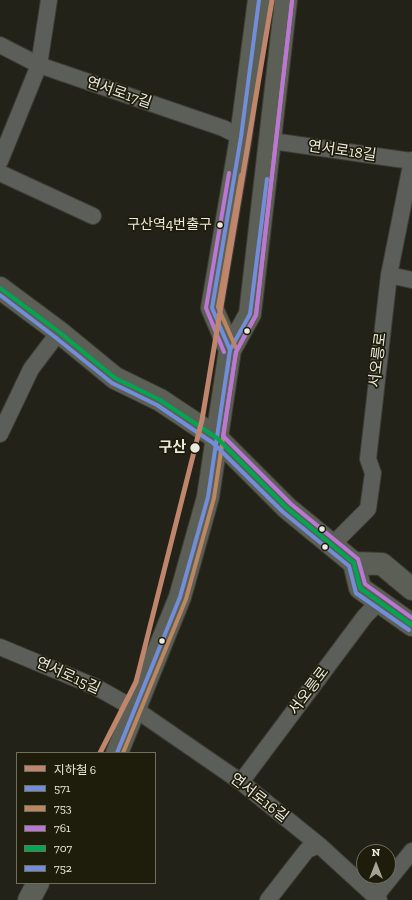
<!DOCTYPE html>
<meta charset="utf-8">
<style>
body{margin:0}
#map{position:relative;width:412px;height:900px;overflow:hidden;background:#232218;font-family:"Zilla Slab","Noto Sans KR",serif}
canvas{display:block}
.legend{position:absolute;left:16px;top:752px;width:140px;height:132px;box-sizing:border-box;background:#1e1c0a;border:1px solid #706e5f;margin:0;padding:5px 7px;list-style:none;font-size:12px;color:#ebeade}
.legend li{display:flex;align-items:center;gap:8px;height:20px}
.legend b{width:20px;border:1px solid #706e5f}
.north{position:absolute;left:356px;top:844px;width:40px;height:40px;box-sizing:border-box;background:#1e1c0a;border:1px solid #706e5f;border-radius:50%;rotate:0deg;font-size:11px;font-weight:700;line-height:16px;text-align:center;color:#ebeade}
.north::after{content:'';display:block;margin:auto;width:14px;height:18px;background:#a5a499;clip-path:polygon(50% 0,100% 100%,50% 72%,0 100%)}
</style>
<div id="map">
<canvas width="412" height="900"></canvas>
<ul class="legend">
<li><b style="height:5px;background:#bf866d"></b>지하철 6</li>
<li><b style="height:5px;background:#728ed8"></b>571</li>
<li><b style="height:5px;background:#bb8660"></b>753</li>
<li><b style="height:5px;background:#ba77d6"></b>761</li>
<li><b style="height:5px;background:#00a651"></b>707</li>
<li><b style="height:5px;background:#728ed8"></b>752</li>
</ul>
<div class="north">N</div>
</div>
<script>
const c = document.querySelector('canvas').getContext('2d');
c.lineJoin = 'round';
function trace(path, color, width, dash) { c.strokeStyle = color; c.lineWidth = width; c.lineCap = dash ? 'butt' : 'round'; c.setLineDash(dash || []); c.stroke(path); }
function write(font, color, halo, rows, align = 'center') {
  c.font = font + ' "Zilla Slab","Noto Sans KR",serif'; c.lineWidth = 3.5; c.setLineDash([]); c.textBaseline = 'middle'; c.strokeStyle = halo; c.fillStyle = color; for (const [text, x, y, turn = 0] of rows) {
    c.save(); c.translate(x, y); c.rotate((+turn || 0) * Math.PI / 180); c.textAlign = isNaN(turn) ? turn : align; if (halo) c.strokeText(text, 0, 0); c.fillText(text, 0, 0); c.restore();
  }
}
const minor = new Path2D(`
 M0 45 39 65 223 128 241 137
 M272 141 412 161
 M0 161 39 65 49 0
 M0 173 93 216
 M389 275 412 280
 M0 434 31 369 59 332
 M332 545 368 509 373 473 368 459 389 275 412 160
 M0 647 96 687 135 709 241 782 319 845 379 900
 M241 782 365 616 379 602
 M375 897 412 851
 M268 900 307 850 319 845`);
const primary = new Path2D(`
 M0 288 59 332 115 378 160 400 217 438 287 508 354 563 360 588 412 625
 M230 350 212 308 241 137 259 0
 M354 563 382 564 412 589
 M117 753 180 597 208 497 230 350 250 314 286 0
 M29 900 38 883`);
trace(minor, '#3e3d35', 18);
trace(primary, '#3e3d35', 24);
trace(minor, '#5c5f59', 16);
trace(primary, '#5c5f56', 22);
trace(new Path2D(`
 M227 372 230 350 250 314 267 179
 M117 753 180 597 208 497 230 350 212 308 241 137 259 0`), '#728ed8', 4);
trace(new Path2D(`
 M236 348 218 307 241 175
 M123 753 186 599 214 498 236 352 256 315 292 1`), '#bb8660', 4);
trace(new Path2D(`
 M292 1 256 315 236 352 223 436 291 504 358 559 365 584 412 618
 M224 352 206 308 229 173`), '#ba77d6', 4);
trace(new Path2D(`
 M0 288 59 332 115 378 160 400 217 438 287 508 354 563 360 588 412 625`), '#00a651', 4);
trace(new Path2D(`
 M0 295 55 337 112 383 157 405 213 443 283 512 349 566 356 593 409 630`), '#728ed8', 4);
trace(new Path2D(`
 M100 753 136 682 202 420 272 0`), '#bf866d', 5);
for (const [x, y, r, color] of [
 [220,225,3.5,"#ebeade"],
 [247,331,3.5,"#ebeade"],
 [195,448,5.5,"#ebeade"],
 [322,529,3.5,"#ebeade"],
 [325,547,3.5,"#ebeade"],
 [162,641,3.5,"#ebeade"]
]) { const dot = new Path2D(); dot.arc(x, y, r, 0, 2 * Math.PI); c.fillStyle = color; c.fill(dot); trace(dot, '#1e1c0a', 1.5); }
write('14px', '#ebeade', '#1e1c0a', [
 ["구산역4번출구",212,225]
], 'right');
write('15px', '#ebeade', '#1e1c0a', [
 ["연서로17길",119,93,19],
 ["연서로18길",342,151,8],
 ["서오릉로",378,360,-83],
 ["연서로15길",68,676,24],
 ["서오릉로",309,691,-53],
 ["연서로16길",259,798,38]
]);
write('bold 15px', '#ebeade', '#1e1c0a', [
 ["구산",186,448]
], 'right');
</script>
